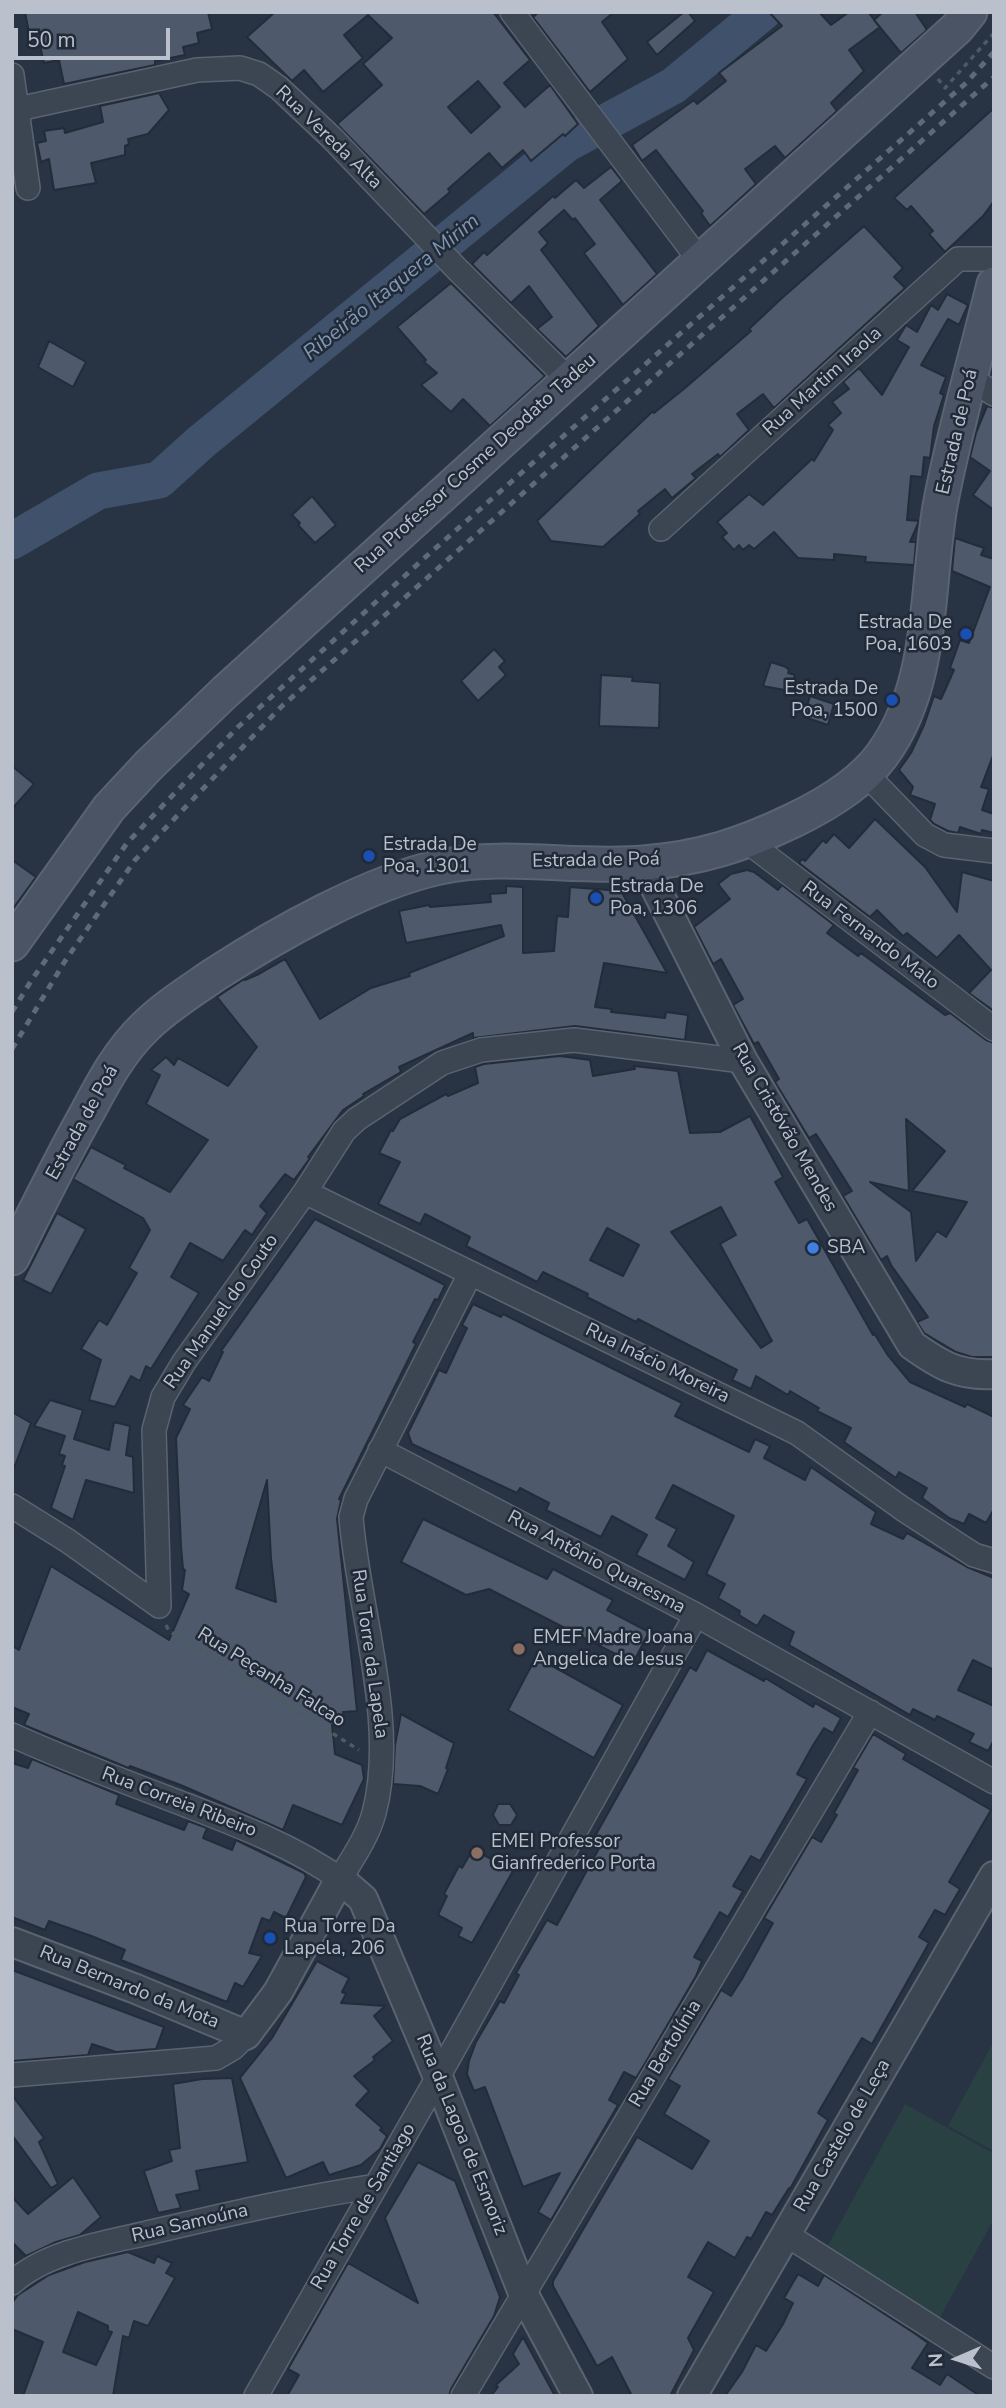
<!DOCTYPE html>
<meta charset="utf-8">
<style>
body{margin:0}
#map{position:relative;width:1006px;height:2408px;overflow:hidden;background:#283343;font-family:"Nunito Sans",sans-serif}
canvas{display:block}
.frame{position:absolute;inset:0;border:14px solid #bac1cc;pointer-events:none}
.north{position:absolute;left:922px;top:2324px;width:70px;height:70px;-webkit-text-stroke:5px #212a38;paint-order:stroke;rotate:267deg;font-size:19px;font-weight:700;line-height:28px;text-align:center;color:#bac1cc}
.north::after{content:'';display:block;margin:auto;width:24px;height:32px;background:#bac1cc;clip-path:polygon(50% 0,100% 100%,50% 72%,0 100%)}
.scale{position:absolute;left:14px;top:28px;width:156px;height:32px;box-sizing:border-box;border:4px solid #bac1cc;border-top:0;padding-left:9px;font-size:21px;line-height:24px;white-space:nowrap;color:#bac1cc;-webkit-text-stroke:5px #212a38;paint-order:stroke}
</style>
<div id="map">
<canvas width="1006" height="2408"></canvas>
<div class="frame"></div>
<div class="north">N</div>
<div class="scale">50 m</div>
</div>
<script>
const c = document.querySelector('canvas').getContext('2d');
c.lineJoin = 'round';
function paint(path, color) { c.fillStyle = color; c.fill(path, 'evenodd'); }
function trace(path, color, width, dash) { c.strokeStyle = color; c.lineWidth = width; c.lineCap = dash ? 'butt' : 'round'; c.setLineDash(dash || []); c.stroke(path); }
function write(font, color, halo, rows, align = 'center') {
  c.font = font + ' "Nunito Sans",sans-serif'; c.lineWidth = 5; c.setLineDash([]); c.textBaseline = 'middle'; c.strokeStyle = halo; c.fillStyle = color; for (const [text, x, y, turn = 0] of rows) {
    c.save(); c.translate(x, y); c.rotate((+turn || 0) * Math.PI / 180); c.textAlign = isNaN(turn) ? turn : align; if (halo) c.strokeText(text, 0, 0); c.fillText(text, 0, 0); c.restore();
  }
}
paint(new Path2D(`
 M994 2041V2151L948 2126Z
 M905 2104 994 2154V2219L939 2319 826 2249Z`), '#2a4144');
trace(new Path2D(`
 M12 541 98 491 159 480 201 442 566 144 673 86 763 12`), '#3f516b', 37);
const building = new Path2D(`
 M25 12H208L212 29 197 33 199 43 183 47 185 55 155 61V65L64 84 59 60 44 63 38 37 30 38Z
 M275 12H493L530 60 504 83 525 107 550 85 578 124 565 136 563 134 531 161 523 150 502 168 489 153 448 189 450 192 424 214 337 124 382 85 363 64 392 38 368 15 344 35 363 58 323 92 304 70 292 81 247 37ZM478 81 500 107 471 133 448 107Z
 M539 12H614L602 22 628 59 590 92 533 17Z
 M684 12H688L695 21 657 55 647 42Z
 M769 12H819L831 25 849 12H868L880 27 849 50 864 71 831 103 837 111 785 158 775 146 745 169 756 184 710 226 701 213 703 211 656 150 642 161 632 145 694 100 697 104 726 81 719 73 782 26Z
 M883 12H915L927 30 901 53 874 20Z
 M159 93 169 110 148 134 128 139 129 144 125 146V155L91 163 96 183 54 190 49 159 41 162 37 143 46 141 44 131 64 128 65 133 103 122 100 106Z
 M994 108V201L983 216 945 252 929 234 933 231 911 206 907 210 894 198Z
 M611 167 622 181 600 200 657 274 623 305 584 253 595 244 575 218 573 220 564 210 539 232 548 243 541 250 599 326 566 357 537 329 552 317 529 286 511 303 472 264 484 252 487 255 553 196 555 198 576 180 584 188Z
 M864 226 903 268 894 277 905 288 774 408 763 394 737 414 749 430 720 457 718 454 692 474 696 478 672 498 665 489 638 511 640 514 603 547 551 541 537 521 653 411 654 413 685 388 751 331 749 329 782 298Z
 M451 283 545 376 490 426 463 399 451 412 421 385 437 373 424 362 426 360 397 327Z
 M947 294 968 305 959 325 948 319 921 365 946 377 940 393 944 395 934 426 930 458 924 457 922 477 911 476 907 520 919 521 910 542H916L914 565 865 562 866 557 834 554V560L798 558 774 532 754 549 749 545 743 550 739 545 734 550 722 537 727 533 717 522 749 494 763 505 812 459 814 461 833 430 828 425 841 413 832 402 849 389 843 382 859 368 882 395 909 347 897 340 906 325 917 332 931 305 938 310Z
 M49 341 86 362 73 387 38 367Z
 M987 406 994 408V510L973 495 990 471 970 457 976 433Z
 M312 496 336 525 315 543 298 525 300 523 292 515Z
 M955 538 984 548 981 555 994 559V753L981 787 989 789 982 810 994 814V833L982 830 981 834 960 827 958 833 948 831 934 824 930 820 935 804 910 795 913 787 899 770 911 753 924 725 934 696 941 699 954 670 950 668 960 640 969 643 990 587 952 571Z
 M494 649 505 661 499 667 506 675 478 701 461 681Z
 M771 662 786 667 789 670 788 673 795 675 790 691 763 686Z
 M601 675 633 677 632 681 660 683 659 728 599 726Z
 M810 696 834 704 828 725 804 717Z
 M12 766 34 784 12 809Z
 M875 819 925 867 957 912 962 872 994 881V1011L969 993 991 970 959 935 937 958 907 933 903 936 877 910 870 917 799 863 802 859 805 861 823 840 826 843 834 834 849 848Z
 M12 860 36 877 12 910Z
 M747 870 754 872 778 890 782 885 834 925 827 933 858 956 861 953 945 1015 950 1013 986 1040 994 1043V1357H972L956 1352 924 1333 917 1322 928 1317 891 1265 887 1256 881 1260 843 1196 852 1191 816 1134 809 1138 775 1082 779 1079 758 1042 754 1044 733 1005 743 999 721 959 713 964 694 927 730 899 718 884 731 874ZM906 1119 945 1151 912 1191 967 1202 946 1237 937 1231 916 1261 911 1212 870 1182 909 1191Z
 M506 886 523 887V953L554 951 557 916 568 917 570 887 621 891 667 973 604 963 595 1007 612 1009 611 1012 665 1018 666 1012 688 1015 685 1040 575 1026 473 1038V1033L399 1067 401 1072 363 1094 364 1096 343 1110 308 1157 310 1158 294 1180 285 1174 260 1206 267 1213 252 1235 245 1230 223 1261 190 1243 171 1277 199 1293 151 1369 146 1366 140 1381 131 1376 115 1407 89 1400 101 1360 81 1349 99 1320 107 1325 137 1273 129 1268 150 1230 143 1218 73 1179 91 1147 126 1165 124 1168 170 1192 208 1140 146 1104 160 1075 151 1070 166 1057 174 1065 178 1058 228 1086 257 1047 217 997 244 979 245 980 259 974 285 959 320 1019 371 988 410 976 409 973 504 936 501 925 406 943 399 911 429 905 430 907 491 902 490 894 506 893Z
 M560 1056 590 1060 593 1076 635 1069 634 1066 678 1071 690 1133 720 1132 750 1116 783 1177 775 1182 799 1223 807 1219 873 1335 874 1333 887 1354 910 1382 965 1407 967 1404 994 1417V1509L986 1523 969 1514 964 1524 949 1518 922 1498 927 1488 899 1472 896 1478 844 1442 851 1428 817 1411 819 1408 790 1391 788 1395 756 1376 751 1389 732 1380 737 1370 638 1319 636 1322 587 1297 588 1294 543 1272 537 1282 520 1273 466 1246 470 1237 425 1214 420 1224 378 1204 400 1162 379 1153 391 1130 393 1131 400 1119 446 1094 448 1096 478 1083 475 1067 484 1064ZM721 1207 736 1235 720 1244 772 1341 761 1348 671 1232ZM607 1228 639 1245 623 1276 590 1260Z
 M57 1213 86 1229 51 1294 23 1280Z
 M315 1219 445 1285 438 1300 435 1299 413 1342 416 1344 339 1499 341 1500 337 1519 357 1711 343 1712 344 1724 332 1725 335 1754 362 1765 364 1779 342 1825 293 1805 283 1830 183 1786 130 1766 129 1768 126 1767 24 1725 29 1714 12 1707V1646L19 1650 51 1566 169 1640 189 1594 182 1590 185 1570 183 1569 181 1546 176 1438 190 1409 183 1405 202 1377 209 1381 223 1352 221 1351ZM267 1480 271 1558 276 1602 236 1588Z
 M473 1304 501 1317 503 1314 682 1403 675 1416 749 1452 755 1439 770 1446 764 1458 805 1480 811 1467 876 1512 871 1524 903 1539 907 1533 967 1567 994 1578V1670L973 1660 958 1690 994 1706V1740L988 1751 969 1742 974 1734 937 1716 935 1720 913 1709 910 1715 789 1645 794 1632 764 1615 757 1626 739 1615 740 1611 718 1598 725 1584 706 1574 734 1516 673 1485 656 1518 677 1529 668 1546 694 1562 685 1580 636 1555 647 1535 612 1516 601 1537 546 1510 549 1503 520 1488 517 1493 412 1444 408 1433 439 1370 446 1373 467 1328 462 1325Z
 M50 1400 83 1410 74 1439 109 1450 114 1422 130 1426 126 1455 133 1457 134 1493 86 1480 73 1520 51 1508 65 1466 62 1465 65 1456 59 1454 65 1436 34 1426Z
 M12 1412 31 1423 14 1468H12Z
 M423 1519 547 1579 553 1569 613 1600 607 1610 649 1632 633 1663 489 1589 466 1595 401 1562Z
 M707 1650 764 1681 765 1678 813 1707 815 1703 841 1718 833 1733 824 1728 812 1747 797 1774 807 1779 760 1861 751 1856 733 1886 743 1891 728 1917 720 1912 694 1957 702 1961 696 1976 644 2065 636 2078 624 2072 609 2100 618 2105 551 2220 538 2212 560 2173 523 2187 485 2087 474 2091 467 2074 469 2061 476 2042 500 2001 504 2003 519 1975 516 1973 547 1920 557 1925 602 1843 594 1838 690 1667 696 1671Z
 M536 1657 623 1705 594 1758 508 1710Z
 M401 1714 454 1743 446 1768 448 1769 438 1794 420 1786 393 1784 395 1745Z
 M873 1734 906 1754 903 1759 991 1810 949 1882 960 1889 945 1915 935 1910 919 1937 929 1943 872 2044 862 2038 822 2106 818 2113 828 2120 790 2189 789 2188 772 2215 766 2212 751 2239 747 2237 735 2258 708 2242 688 2277 714 2292 688 2338 694 2350 670 2396H632L612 2357 597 2366 553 2286V2281L637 2137 692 2169 709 2141 664 2114 680 2086 668 2079 721 1990 731 1996 742 1979 773 1923 764 1918 812 1837 821 1842 837 1815 834 1813 858 1770 853 1768Z
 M32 1759 119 1795 116 1804 184 1830 188 1821 207 1828 203 1838 232 1850 236 1840 304 1873 306 1877 286 1918 274 1912 270 1921 262 1918 249 1953 262 1956 243 1987 235 1983 227 2002 121 1960 125 1950 94 1937 49 1921 45 1930 12 1917V1763L28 1768Z
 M498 1804H510L517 1815 511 1825H499L493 1815Z
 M473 1849 513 1871 472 1943 458 1936 462 1928 438 1915 447 1896 444 1894 459 1866 462 1868Z
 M317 1961 349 1978 342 1992 346 1994 341 2003 385 2006 374 2016 393 2041 373 2057 375 2060 354 2076 369 2091 356 2105 382 2128 380 2130 387 2136 380 2149 361 2165 329 2175 323 2162 286 2178 240 2078 272 2038Z
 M12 1970 164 2027 156 2049 116 2052 92 2044 88 2055 12 2061Z
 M232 2078 248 2162 196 2171 200 2190 176 2195 181 2208 158 2213 144 2171 172 2161 169 2150 180 2148 173 2084 202 2079Z
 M12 2095 44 2138 39 2142 58 2184 51 2188 12 2135Z
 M418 2162 455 2181 500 2297 494 2316 451 2389 449 2396H287L299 2375 288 2369 348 2263 418 2303 385 2218Z
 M73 2177 101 2217 80 2235 56 2242 26 2256 12 2242V2197L28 2214Z
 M128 2252 154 2263 157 2256 172 2263 166 2273 175 2278 148 2326 134 2321 129 2338 123 2336 113 2396H23L43 2342 12 2329V2303L18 2295 49 2275 85 2262ZM78 2312 108 2326V2331L112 2332 96 2365 63 2352Z
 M798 2274 818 2286 824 2275 914 2333 928 2343 912 2368 940 2385 947 2374 980 2396H725L742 2372 756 2345 766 2351 783 2324 793 2303 784 2298Z
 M523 2337 555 2396H491L498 2387 496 2385 519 2364 513 2354Z`);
paint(building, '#4e5a6b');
trace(building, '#232c3a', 2);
const minor = new Path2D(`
 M512 12 700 261
 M12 75 28 188
 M18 109 197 70 240 68 259 74 279 88 333 139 456 268 569 380
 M971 378 994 394
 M661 529 958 259H994
 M866 774 925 835 944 845 994 851
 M748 842 994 1029
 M305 1192 797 1433 903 1509 974 1555 994 1561
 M380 1450 696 1615 994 1782
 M12 1506 68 1541 159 1606
 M159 1606 154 1430 163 1397 184 1362 305 1192 344 1131 357 1119 442 1063 481 1050 574 1040 743 1061
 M12 1735C69 1761 128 1783 186 1805 240 1826 293 1846 340 1879 352 1859 368 1836 374 1813 398 1723 358 1609 351 1517L356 1499 470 1274
 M12 2075 216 2058 233 2048 246 2035
 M787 2235 994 2367
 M12 2283C48 2250 111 2242 156 2231 229 2214 302 2197 376 2186
 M256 2396 438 2077 696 1615
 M463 2396 870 1712`);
const tertiary = new Path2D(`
 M643 863 743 1061 912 1345C940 1365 958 1376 994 1374
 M12 1942 136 1989 246 2035 278 1992 340 1879 363 1899 438 2077 523 2293 578 2396
 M692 2396 994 1876`);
const secondary = new Path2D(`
 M12 944 109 808 149 765 225 692 957 28 970 12
 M12 1258C37 1208 61 1159 88 1111 104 1081 120 1051 145 1027 165 1007 191 991 214 975 276 935 369 882 440 867 508 853 576 869 644 863 702 858 742 845 794 820 825 805 861 784 882 755 934 684 926 589 940 506 954 431 976 358 994 284`);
trace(minor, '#5b6370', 26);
trace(tertiary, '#5b6370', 32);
trace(secondary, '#5b6370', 37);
trace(new Path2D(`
 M938 79 945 88 994 33
 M166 1625 169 1631 359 1750`), '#485d60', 3.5, [5, 5]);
trace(minor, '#3c4552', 23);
trace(tertiary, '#3c4552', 28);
trace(secondary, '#4a5465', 33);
trace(new Path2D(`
 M12 1012 31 981 127 843 238 727 430 553 966 83 994 52
 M12 1049 65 961 135 860 281 707 994 77`), '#5f6979', 5, [7, 7]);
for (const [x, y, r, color] of [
 [966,634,7,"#1a4fb4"],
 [892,700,7,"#1a4fb4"],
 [369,856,7,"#1a4fb4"],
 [596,898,7,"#1a4fb4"],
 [813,1248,7,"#3f7fe0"],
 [519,1649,7,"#8d6e63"],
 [477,1853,7,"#8d6e63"],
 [270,1938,7,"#1a4fb4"]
]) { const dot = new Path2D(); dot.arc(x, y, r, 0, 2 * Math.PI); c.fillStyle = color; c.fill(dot); trace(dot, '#212a38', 2.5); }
write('19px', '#bac1cc', '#212a38', [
 ["Rua Vereda Alta",328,138,44],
 ["Rua Martim Iraola",823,382,-42],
 ["Estrada de Poá",958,432,-77],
 ["Rua Professor Cosme Deodato Tadeu",476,464,-42],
 ["Estrada de Poá",596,861,-1],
 ["Rua Fernando Malo",870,936,37],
 ["Estrada de Poá",83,1123,-61],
 ["Rua Cristóvão Mendes",784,1128,60],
 ["Rua Manuel do Couto",222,1312,-55],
 ["Rua Inácio Moreira",657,1364,26],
 ["Rua Antônio Quaresma",596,1563,28],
 ["Rua Torre da Lapela",369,1654,82],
 ["Rua Peçanha Falcao",271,1678,32],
 ["Rua Correia Ribeiro",179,1803,21],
 ["Rua Bernardo da Mota",129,1988,22],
 ["Rua Bertolínia",666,2054,-59],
 ["Rua da Lagoa de Esmoriz",461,2135,68],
 ["Rua Castelo de Leça",843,2136,-60],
 ["Rua Torre de Santiago",364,2207,-60],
 ["Rua Samoúna",190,2224,-13]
]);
write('19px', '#bac1cc', '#212a38', [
 ["Estrada De",952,623,"right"],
 ["Poa, 1603",952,645,"right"],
 ["Estrada De",878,689,"right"],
 ["Poa, 1500",878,711,"right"],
 ["Estrada De",383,845],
 ["Poa, 1301",383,867],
 ["Estrada De",610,887],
 ["Poa, 1306",610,909],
 ["SBA",827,1248],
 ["EMEF Madre Joana",533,1638],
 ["Angelica de Jesus",533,1660],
 ["EMEI Professor",491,1842],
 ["Gianfrederico Porta",491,1864],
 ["Rua Torre Da",284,1927],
 ["Lapela, 206",284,1949]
], 'left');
write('italic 21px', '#8297b2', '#212a38', [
 ["Ribeirão Itaquera Mirim",392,288,-39]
]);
</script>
